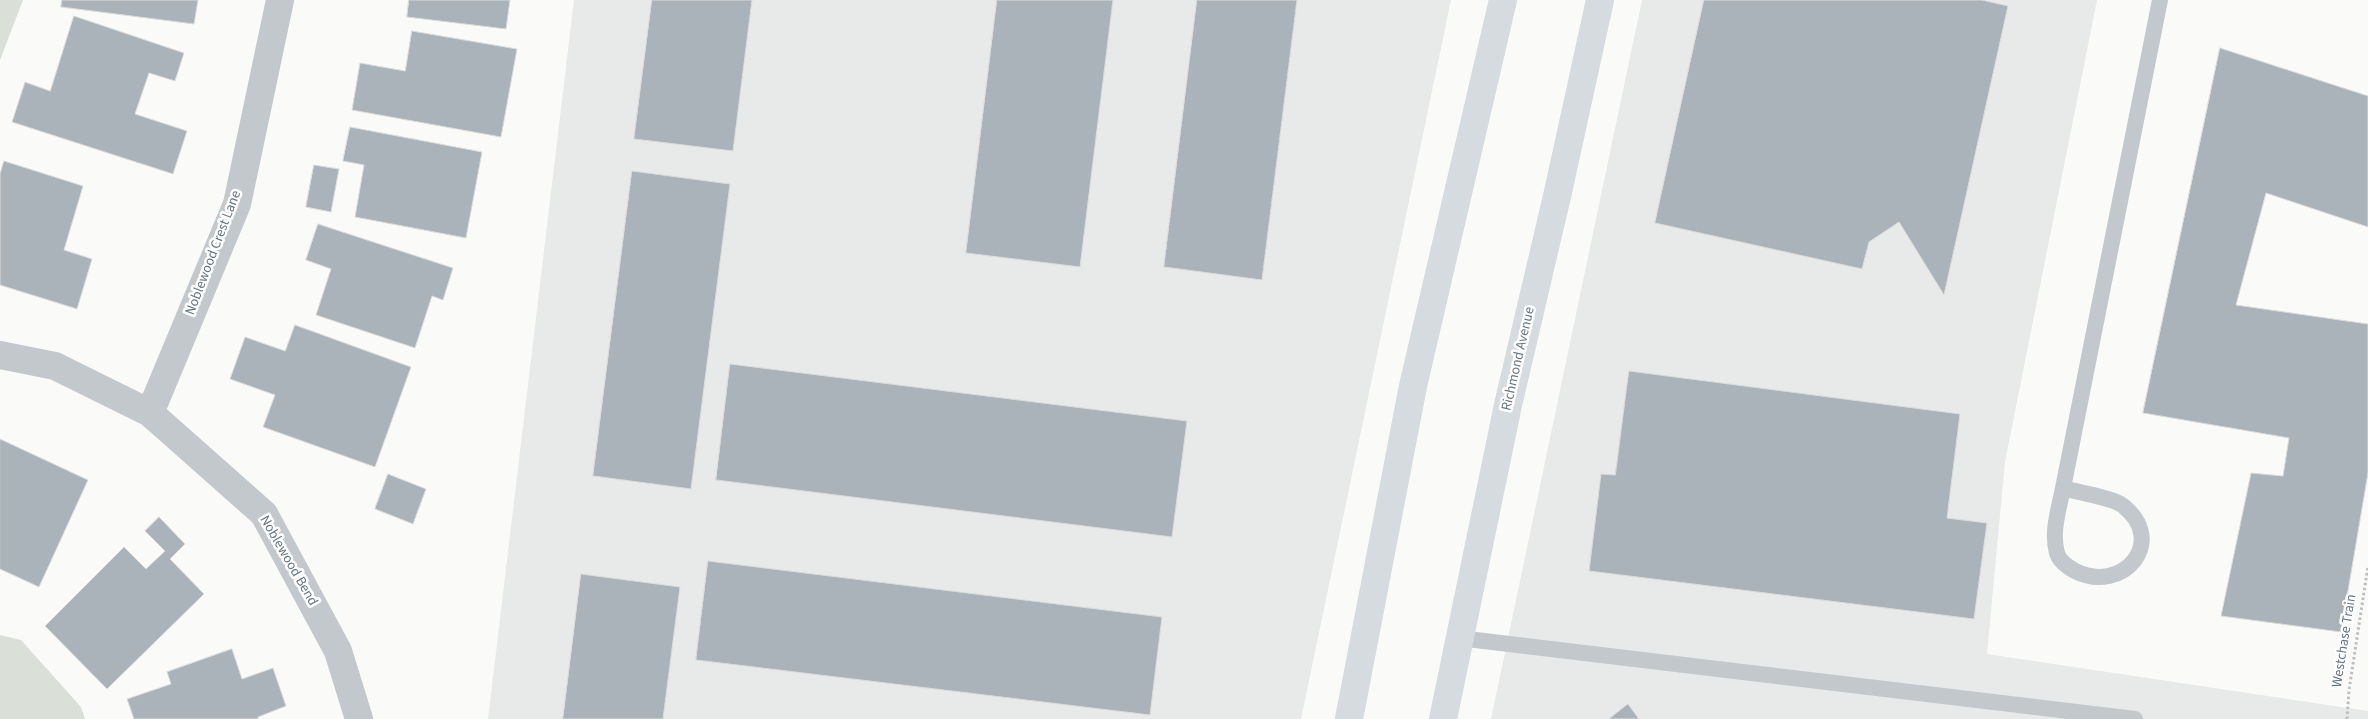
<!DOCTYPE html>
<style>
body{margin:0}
canvas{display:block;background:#fafaf8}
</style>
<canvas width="2368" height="719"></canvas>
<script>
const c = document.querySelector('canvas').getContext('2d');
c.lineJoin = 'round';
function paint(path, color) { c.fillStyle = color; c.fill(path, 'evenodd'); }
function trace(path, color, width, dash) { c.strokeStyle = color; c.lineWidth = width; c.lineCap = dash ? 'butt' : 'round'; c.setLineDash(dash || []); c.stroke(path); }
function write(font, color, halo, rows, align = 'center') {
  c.font = font + ' "Source Sans 3",sans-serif'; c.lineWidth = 5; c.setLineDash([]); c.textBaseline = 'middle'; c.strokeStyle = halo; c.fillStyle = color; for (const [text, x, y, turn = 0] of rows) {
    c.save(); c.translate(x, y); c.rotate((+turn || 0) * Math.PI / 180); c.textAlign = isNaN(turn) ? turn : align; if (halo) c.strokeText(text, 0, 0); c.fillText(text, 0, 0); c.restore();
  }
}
paint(new Path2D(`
 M574 0H1451L1301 719H488Z
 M1642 0H2097L2005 462 1987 654 2368 711V719H1491Z`), '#e8e9e9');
paint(new Path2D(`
 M0 0H23L0 60Z
 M0 635 21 640 81 707 85 719H0Z`), '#dadfd7');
const building = new Path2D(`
 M62 0H198L194 24 61 7Z
 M409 0H510L506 29 407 17Z
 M652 0H752L733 151 634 139Z
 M997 0H1113L1080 267 966 253Z
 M1197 0H1297L1262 280 1164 267Z
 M1704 0H1982L2008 6 1944 295 1899 222 1869 242 1862 269 1655 223Z
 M74 16 184 53 175 81 149 73 135 114 187 131 173 174 12 122 25 82 50 91Z
 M412 31 517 49 501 137 352 110 360 63 405 71Z
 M2220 48 2368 96V227L2266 193 2236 305 2368 324V473L2341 632 2221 616 2251 473 2283 476 2289 438 2143 413Z
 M350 127 482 152 466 238 355 217 364 165 343 161Z
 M4 161 83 186 64 250 92 259 77 309 0 285V174Z
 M314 165 339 169 331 212 306 207Z
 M632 171 730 184 691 489 593 476Z
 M318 224 453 268 443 300 432 296 415 348 316 315 331 269 306 260Z
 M295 325 411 367 375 467 263 427 275 395 230 379 245 337 285 351Z
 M730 364 1187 421 1172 537 716 480Z
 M1629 371 1960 414 1947 518 1987 523 1974 619 1589 571 1601 474 1615 475Z
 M0 439 88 480 39 587 0 569Z
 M388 474 426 489 413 524 375 509Z
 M159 517 185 544 170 559 204 594 107 689 45 626 124 547 146 569 165 551 145 531Z
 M708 561 1162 617 1150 715 696 660Z
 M581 574 680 587 663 719H563Z
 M232 649 242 679 273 668 286 706 258 717V719H134L127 699 171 684 167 672Z
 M1628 704 1639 719H1609Z`);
paint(building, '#aab3b9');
trace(building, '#dcdcda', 1);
trace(new Path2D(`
 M2347 719 2349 690 2368 566`), '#bbbfc2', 3, [2.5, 2.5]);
trace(new Path2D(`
 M2063 488C2076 492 2113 498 2122 505 2169 541 2123 595 2075 571 2068 567 2059 561 2057 553 2051 532 2059 509 2063 488L2160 0
 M1459 638 2135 719`), '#c3c8cc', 16);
trace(new Path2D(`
 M0 355 55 366 150 413 264 514 338 651 359 719
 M150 413 237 204 280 0`), '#c3c8cc', 28);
trace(new Path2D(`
 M1349 719 1413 386 1503 0
 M1443 719 1508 405 1558 192 1600 0`), '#d6dbdf', 28);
write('14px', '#657683', '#fff', [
 ["Noblewood Crest Lane",214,253,-69],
 ["Richmond Avenue",1519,359,-77],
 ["Noblewood Bend",288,561,60],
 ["Westchase Train",2345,641,-81]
]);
</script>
